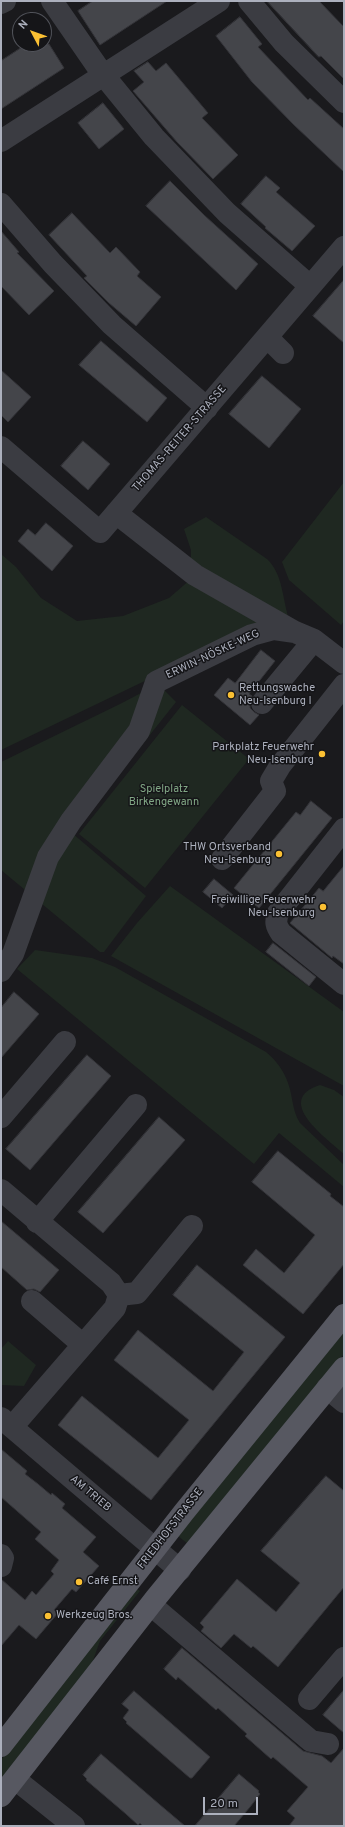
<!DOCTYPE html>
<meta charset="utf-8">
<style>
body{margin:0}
#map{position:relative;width:345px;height:1827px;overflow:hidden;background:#1a1a1d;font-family:Overpass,sans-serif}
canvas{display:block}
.frame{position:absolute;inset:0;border:2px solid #acb0bd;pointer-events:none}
.north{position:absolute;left:12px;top:12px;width:40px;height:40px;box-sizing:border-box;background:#151518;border:1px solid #51535a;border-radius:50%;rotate:311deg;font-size:11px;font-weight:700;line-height:16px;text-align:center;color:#acb0bd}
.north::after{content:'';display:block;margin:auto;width:14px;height:18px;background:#fbc033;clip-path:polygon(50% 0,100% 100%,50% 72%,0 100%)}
.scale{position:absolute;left:203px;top:1797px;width:55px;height:18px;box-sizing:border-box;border:2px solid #acb0bd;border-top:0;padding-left:5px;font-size:12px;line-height:14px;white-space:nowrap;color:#acb0bd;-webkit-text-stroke:3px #151518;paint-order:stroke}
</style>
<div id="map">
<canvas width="345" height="1827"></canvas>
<div class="frame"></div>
<div class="north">N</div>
<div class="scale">20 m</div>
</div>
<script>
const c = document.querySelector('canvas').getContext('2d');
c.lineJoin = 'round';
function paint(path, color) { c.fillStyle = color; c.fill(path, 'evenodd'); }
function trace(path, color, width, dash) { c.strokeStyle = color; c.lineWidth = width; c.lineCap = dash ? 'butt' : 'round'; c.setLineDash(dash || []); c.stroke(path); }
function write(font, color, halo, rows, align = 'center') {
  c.font = font + ' Overpass,sans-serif'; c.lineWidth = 3; c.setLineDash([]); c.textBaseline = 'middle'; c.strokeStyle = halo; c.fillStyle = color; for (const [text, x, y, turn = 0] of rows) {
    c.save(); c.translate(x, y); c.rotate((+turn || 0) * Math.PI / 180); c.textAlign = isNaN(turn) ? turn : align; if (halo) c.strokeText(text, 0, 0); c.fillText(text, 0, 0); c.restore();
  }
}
paint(new Path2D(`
 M344 482V621L341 625 289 580 282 562Z
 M206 517 267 559C284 575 282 601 290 622L251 630 1 750V554L16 567 41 598 77 621 123 616 169 598 191 579V550L184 529Z
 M158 684 176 702 72 833 146 896 104 952H100L1 870V762L122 703Z
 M182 705 249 759 145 888 79 834Z
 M170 886 344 1012V1086L111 956 137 923Z
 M35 950 92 958 115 967 266 1052C276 1060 284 1071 288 1083 293 1096 292 1111 300 1123L344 1165V1187L279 1133 254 1164 17 969Z
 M320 1085 334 1090 344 1097V1154C326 1138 273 1100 320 1085Z
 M344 1329V1354L188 1544 178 1536Z
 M8 1341 36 1365 24 1386 1 1385V1349Z
 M136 1588 140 1591 100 1641 91 1666 1 1781V1760Z`), '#1f2821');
const building = new Path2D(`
 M93 1H167L100 45 78 11Z
 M267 1H319L344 27V79L321 56 319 57Z
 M240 17 262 44 258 47 308 100 310 98 344 129V172L294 125 252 82 216 36Z
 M27 44H49L64 68 1 109V61Z
 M148 62 156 71 166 63 208 113 202 118 238 155 213 179 177 142 133 91 144 82 134 71Z
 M103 103 124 129 99 149 78 123Z
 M266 176 280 188 276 192 315 226 292 251 265 228 266 227 241 204Z
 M170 181 204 215 258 264 236 290 146 206Z
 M72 213 110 253 116 247 140 272 137 276 161 297 136 326 109 303 84 278 87 276 49 235Z
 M1 231 19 252 17 253 54 291 29 315 1 286Z
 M344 280V343L313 316Z
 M101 341 167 398 147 422 79 365Z
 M1 370 31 397 8 422 1 415Z
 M262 376 301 409 269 448 229 414Z
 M83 441 110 464 88 490 61 466Z
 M46 523 73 546 52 571 18 541 28 529 35 535Z
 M261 650 275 661 249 694 252 696 250 701V708L254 712 259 715 250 725 214 695 228 678 235 683Z
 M311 801 332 818 259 908 234 888 296 812 300 815Z
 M344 866V964L333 956 332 958 290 923 319 888 323 891Z
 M214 879 233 895 222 908 203 892Z
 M273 943 316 977 309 986 266 952Z
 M14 992 39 1014 1 1058V1008Z
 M87 1055 111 1076 30 1170 6 1149Z
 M159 1117 185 1140 103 1233 78 1212Z
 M278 1151 331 1194 330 1196 344 1207V1264L303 1314 243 1265 256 1249 284 1273 315 1235 252 1182Z
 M1 1221 59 1270 40 1292 34 1289 27 1290 1 1267Z
 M197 1265 285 1337 151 1500 58 1425 82 1396 158 1458 189 1420 114 1360 138 1330 213 1391 244 1352 173 1295Z
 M1 1449 27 1471 25 1474 38 1484 51 1495 52 1493 65 1504 62 1508 96 1537 83 1552 99 1566 76 1592 72 1589 54 1610 58 1613 36 1639 19 1625 1 1646V1579L25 1600 32 1591 36 1595 54 1574 51 1571 59 1560 35 1539 41 1532 1 1497Z
 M326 1476 344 1491V1587L278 1667 253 1646 251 1648 234 1634 221 1648 201 1631 204 1627 200 1623 237 1579 276 1612 300 1583 261 1551Z
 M182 1648 303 1751 322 1756 331 1763 344 1748V1826H289L295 1818 287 1811 308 1787 273 1757 271 1759 245 1736 247 1734 218 1708 216 1710 178 1677 176 1680 164 1669Z
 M344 1690V1733L323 1715Z
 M134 1691 210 1757 192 1778H190L126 1723 127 1722 123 1718 129 1710 122 1704Z
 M101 1754 159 1804 185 1826H143L140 1823 138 1825 126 1814 86 1780 87 1779 83 1775Z
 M239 1774 259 1791 258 1792 260 1794 250 1807 234 1826H195Z`);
paint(building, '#44454a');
trace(building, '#343439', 1);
trace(new Path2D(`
 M52 1 101 72 154 137 227 213 310 286
 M249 1 284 43 344 102
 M1 3 5 1
 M1 141 219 1
 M1 204 53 264 112 325 207 408
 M267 337 283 353
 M1 447 100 532 344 247
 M116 513 195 575 295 632 314 640 344 663
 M262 703 314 640
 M344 829 278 913C275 922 276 926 281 933L344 984
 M222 859 275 791 271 781 280 766 344 685
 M1 971 13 954 48 857 71 821 139 731 156 682 252 635 274 629 295 632
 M1 1117 65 1042
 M1 1190 111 1283 119 1295 115 1308 12 1427
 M37 1222 136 1105
 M119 1295 137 1293 192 1226
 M32 1301 83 1345
 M327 1388 344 1402
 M1 1418 180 1570
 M1 1555 3 1558 1 1566
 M151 1605 311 1741 328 1744
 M309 1699 344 1658
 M15 1779 74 1826`), '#3b3c42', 22);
trace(new Path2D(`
 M1 1746 184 1512 344 1315
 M1 1796 155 1599 344 1368`), '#575861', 22);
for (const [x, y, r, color] of [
 [231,695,4,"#fbc033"],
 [322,754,4,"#fbc033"],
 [279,854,4,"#fbc033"],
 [323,907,4,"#fbc033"],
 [79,1582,4,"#fbc033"],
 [48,1616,4,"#fbc033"]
]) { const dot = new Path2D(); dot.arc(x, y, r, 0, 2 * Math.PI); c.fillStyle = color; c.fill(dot); trace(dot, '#151518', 1.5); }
write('11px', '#acb0bd', '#151518', [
 ["THOMAS-REITER-STRASSE",180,439,-49],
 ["ERWIN-NÖSKE-WEG",213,655,-25],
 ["AM TRIEB",90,1494,40],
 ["FRIEDHOFSTRASSE",171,1529,-52]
]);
write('11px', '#acb0bd', '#151518', [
 ["Rettungswache",239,689],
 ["Neu-Isenburg I",239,702],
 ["Parkplatz Feuerwehr",314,748,"right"],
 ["Neu-Isenburg",314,761,"right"],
 ["THW Ortsverband",271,848,"right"],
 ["Neu-Isenburg",271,861,"right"],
 ["Freiwillige Feuerwehr",315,901,"right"],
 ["Neu-Isenburg",315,914,"right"],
 ["Café Ernst",87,1582],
 ["Werkzeug Bros.",56,1616]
], 'left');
write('11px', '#82a886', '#151518', [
 ["Spielplatz",164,790],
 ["Birkengewann",164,803]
]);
</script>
